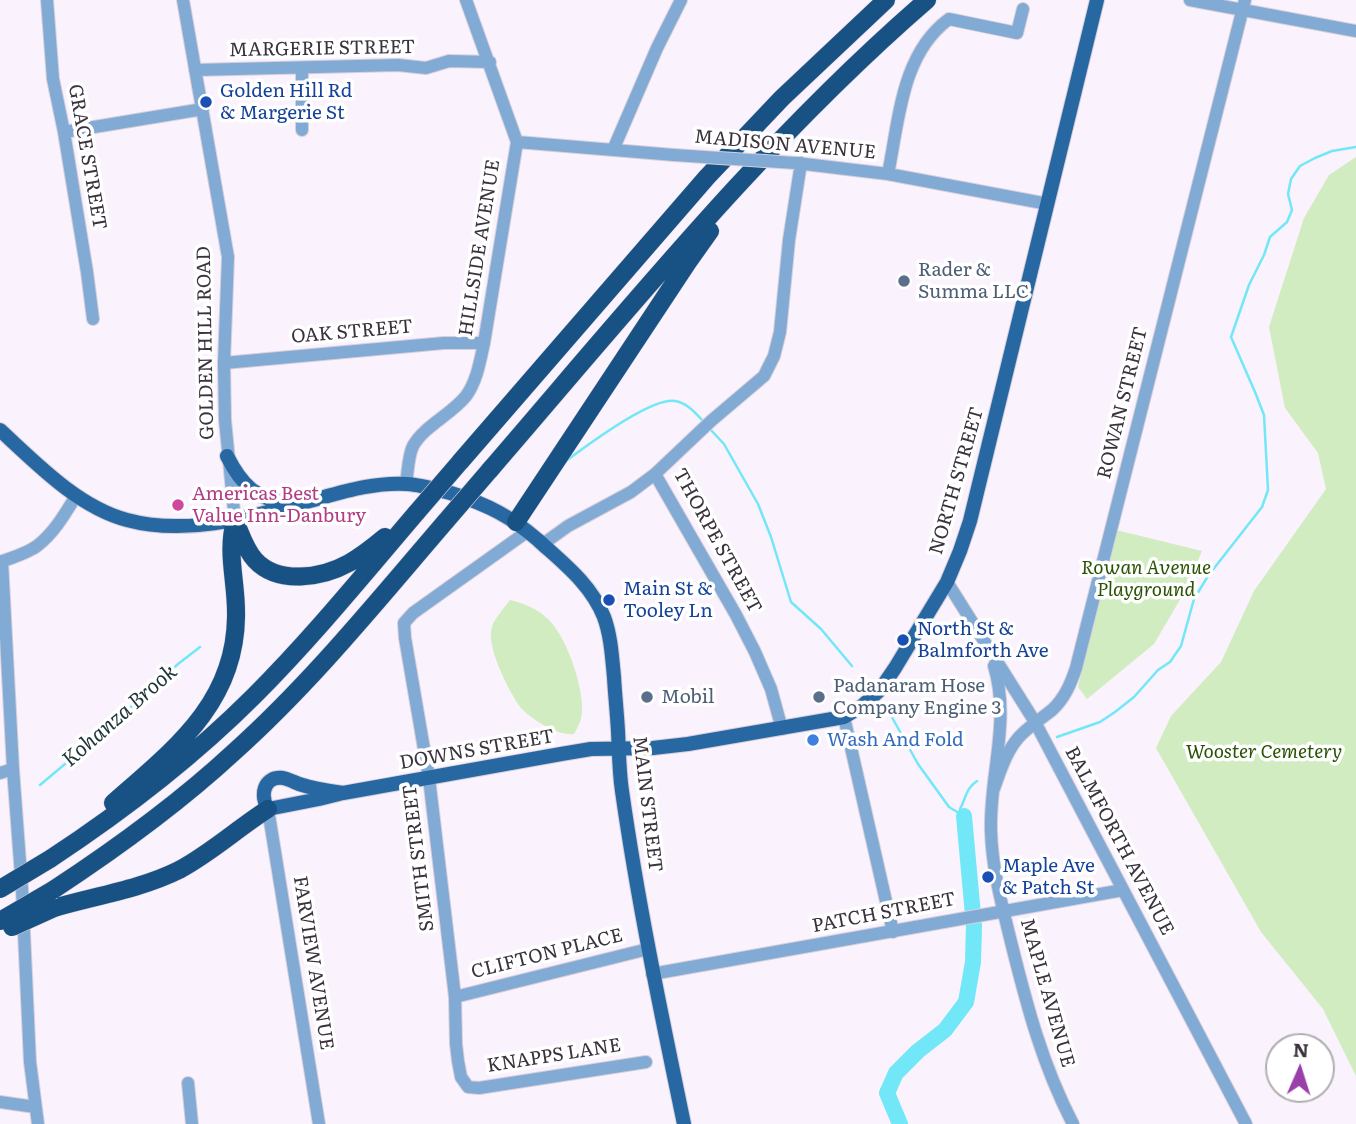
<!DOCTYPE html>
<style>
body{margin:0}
#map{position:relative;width:1356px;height:1124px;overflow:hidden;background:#faf2fc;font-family:Literata,serif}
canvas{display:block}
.north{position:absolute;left:1265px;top:1033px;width:70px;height:70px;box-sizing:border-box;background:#fff;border:2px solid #b0adb1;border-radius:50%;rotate:3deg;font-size:19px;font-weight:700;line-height:28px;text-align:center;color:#3a323c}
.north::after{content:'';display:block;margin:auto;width:24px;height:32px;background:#9a3faa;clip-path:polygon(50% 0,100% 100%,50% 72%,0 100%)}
</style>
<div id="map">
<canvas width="1356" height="1124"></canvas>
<div class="north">N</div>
</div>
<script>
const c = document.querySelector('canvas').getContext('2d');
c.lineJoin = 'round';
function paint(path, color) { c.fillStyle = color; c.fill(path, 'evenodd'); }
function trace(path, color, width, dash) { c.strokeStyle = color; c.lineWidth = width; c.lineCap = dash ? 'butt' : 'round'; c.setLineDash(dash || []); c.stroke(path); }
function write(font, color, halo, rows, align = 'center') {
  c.font = font + ' Literata,serif'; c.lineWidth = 7; c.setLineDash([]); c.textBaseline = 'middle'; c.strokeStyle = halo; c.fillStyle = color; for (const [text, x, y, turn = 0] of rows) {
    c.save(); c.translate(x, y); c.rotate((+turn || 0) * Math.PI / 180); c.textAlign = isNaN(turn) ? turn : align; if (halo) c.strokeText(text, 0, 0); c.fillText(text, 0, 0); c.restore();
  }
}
paint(new Path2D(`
 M1356 157V1076L1323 1009 1261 932 1156 748 1171 716 1221 662 1254 591 1326 489 1318 453 1285 408 1269 327 1304 218 1329 175Z
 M1116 530 1202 551 1185 591 1154 644 1087 699 1078 687Z
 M510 600C526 604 538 609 549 620 567 638 584 688 582 713 581 721 578 727 574 734 558 736 532 720 521 708 510 694 485 645 492 627 494 619 505 607 510 600Z`), '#d0ecc0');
trace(new Path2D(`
 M709 428 724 444 758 504 771 537 791 602 821 629 852 666
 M566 461C586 446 652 397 675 401 688 403 696 414 705 423
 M884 703 918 764 949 807 964 816
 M1057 737 1100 722 1115 712 1134 697 1158 670 1170 662 1181 646 1194 599 1208 576 1262 507 1268 490 1264 415 1255 392 1231 337 1249 285 1264 255 1270 237 1287 222 1292 210 1288 194 1291 179 1300 166 1315 158 1332 151 1356 147
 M40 785 109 727 178 664 200 647
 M963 813 960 809C966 798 966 788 977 781`), '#71e7f8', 2.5);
trace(new Path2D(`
 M900 1124 887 1093 896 1073 918 1051 945 1030 966 1002 973 962 974 926 964 816`), '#71e7f8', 16);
const minor = new Path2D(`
 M47 0 53 79 64 132 87 272 93 319
 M183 0 228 257 224 363 225 420 235 521
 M1190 0 1356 31
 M302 68V130
 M195 70 398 65 426 68 449 61 490 62
 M64 132 203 109
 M517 142 674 155
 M613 150 657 48 681 0
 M796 163 888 174 1048 204
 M888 174C899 121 901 54 949 19L1017 33 1023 9
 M224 363 444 343H484
 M655 474 736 615 755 652 771 689 782 729
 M406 484C408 472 408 456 413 446 424 426 452 414 466 396 477 381 480 361 484 343L517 142 466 0
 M528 531 413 613 404 623 405 638 429 778 455 997 456 1044 458 1061 461 1077 468 1087 479 1088 646 1062
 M543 544 568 526 631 492 655 474 711 421 764 376 774 356 780 332 789 240 801 163
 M2 561 13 769 22 889 30 1062 38 1124
 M0 562C12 558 27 553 37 546 54 533 65 514 76 496
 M947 582 1035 722 1246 1124
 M994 666C1011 721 989 776 991 831 992 869 1002 905 1011 942 1027 1006 1042 1064 1073 1124
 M844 717 893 932
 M0 773 13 769
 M993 791C1000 773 1005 753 1019 737 1029 726 1041 719 1052 710 1065 698 1071 683 1076 668L1245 0
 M268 809 319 1124
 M652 974 1123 890
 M455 997 648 949
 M188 1083 192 1124
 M0 1102 35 1107`);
const major = new Path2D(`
 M0 430C37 464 78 507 127 520 190 537 257 515 317 499 346 491 376 482 407 484 422 485 438 490 454 494 488 505 510 516 538 540 563 563 591 584 604 617 611 636 612 657 614 677 615 695 617 713 618 731 619 751 619 771 622 791 638 903 661 1013 684 1124
 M227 456C241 484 257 502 291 502
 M343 793C328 791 314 789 299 784 294 782 288 779 283 778 263 776 260 796 268 809L319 799 343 793 561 754 591 749 653 748 688 744 844 717 862 706 880 690 895 668 947 582 960 551 970 521 1097 0`);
const highway = new Path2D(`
 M460 462 707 177 782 98 886 0
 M489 471C629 309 764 141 927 0
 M235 521C241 534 245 549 255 560 278 585 322 578 349 563 362 556 373 547 385 537
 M516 522 688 262 710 231
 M113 803C173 750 235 704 236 617 237 583 226 554 235 521
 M50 859C123 811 192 758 254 696 312 638 364 574 417 512
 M53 890C117 848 178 804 234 752 312 682 378 600 446 521
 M54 908C95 896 141 889 179 870 211 853 238 828 268 809`);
trace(minor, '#d7cfd9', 14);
trace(major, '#d7cfd9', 16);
trace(highway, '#d7cfd9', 19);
trace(minor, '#81aad4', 12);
trace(major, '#2768a3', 14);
trace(highway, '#185183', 18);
const minorBridge = new Path2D(`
 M674 155 795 163`);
const highwayBridge = new Path2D(`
 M417 512 460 462
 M446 521 489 471
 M0 889 50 859
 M0 921 53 890
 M12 927 54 908`);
trace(minorBridge, '#d7cfd9', 14, []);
trace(highwayBridge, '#d7cfd9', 19, []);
trace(minorBridge, '#81aad4', 12);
trace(highwayBridge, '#185183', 18);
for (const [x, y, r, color] of [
 [206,102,7,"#1a4fb4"],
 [904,281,7,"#5c6f8a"],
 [178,505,7,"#d1479c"],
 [609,600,7,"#1a4fb4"],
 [903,640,7,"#1a4fb4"],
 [647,697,7,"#5c6f8a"],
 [819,697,7,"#5c6f8a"],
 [813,740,7,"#3f7fe0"],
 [988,877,7,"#1a4fb4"]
]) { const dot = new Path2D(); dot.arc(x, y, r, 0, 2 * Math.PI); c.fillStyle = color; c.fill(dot); trace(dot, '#fff', 2.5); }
write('19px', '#3a323c', '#fff', [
 ["MARGERIE STREET",322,49,-1],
 ["MADISON AVENUE",785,145,5],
 ["GRACE STREET",87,157,80],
 ["HILLSIDE AVENUE",480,248,-81],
 ["OAK STREET",352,332,-5],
 ["GOLDEN HILL ROAD",206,343,-91],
 ["ROWAN STREET",1123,403,-76],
 ["NORTH STREET",957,481,-74],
 ["THORPE STREET",717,541,61],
 ["DOWNS STREET",477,750,-10],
 ["MAIN STREET",647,804,83],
 ["BALMFORTH AVENUE",1119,841,62],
 ["SMITH STREET",419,858,-97],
 ["PATCH STREET",884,913,-11],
 ["CLIFTON PLACE",547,954,-14],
 ["FARVIEW AVENUE",313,963,81],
 ["MAPLE AVENUE",1047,993,74],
 ["KNAPPS LANE",554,1056,-9]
]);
write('19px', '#164399', '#fff', [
 ["Golden Hill Rd",220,91],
 ["& Margerie St",220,113],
 ["Main St &",623,589],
 ["Tooley Ln",623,611],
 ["North St &",917,629],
 ["Balmforth Ave",917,651],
 ["Maple Ave",1002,866],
 ["& Patch St",1002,888]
], 'left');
write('19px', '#4e5e75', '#fff', [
 ["Rader &",918,270],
 ["Summa LLC",918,292],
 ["Padanaram Hose",833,686],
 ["Company Engine 3",833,708],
 ["Mobil",661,697]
], 'left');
write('19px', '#b23c85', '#fff', [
 ["Americas Best",192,494],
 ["Value Inn-Danbury",192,516]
], 'left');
write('italic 19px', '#2a5205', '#fff', [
 ["Rowan Avenue",1146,568],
 ["Playground",1146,590],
 ["Wooster Cemetery",1264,752]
]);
write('19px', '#366cbe', '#fff', [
 ["Wash And Fold",827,740]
], 'left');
write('italic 21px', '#1f3438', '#fff', [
 ["Kohanza Brook",120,716,-41]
]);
</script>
